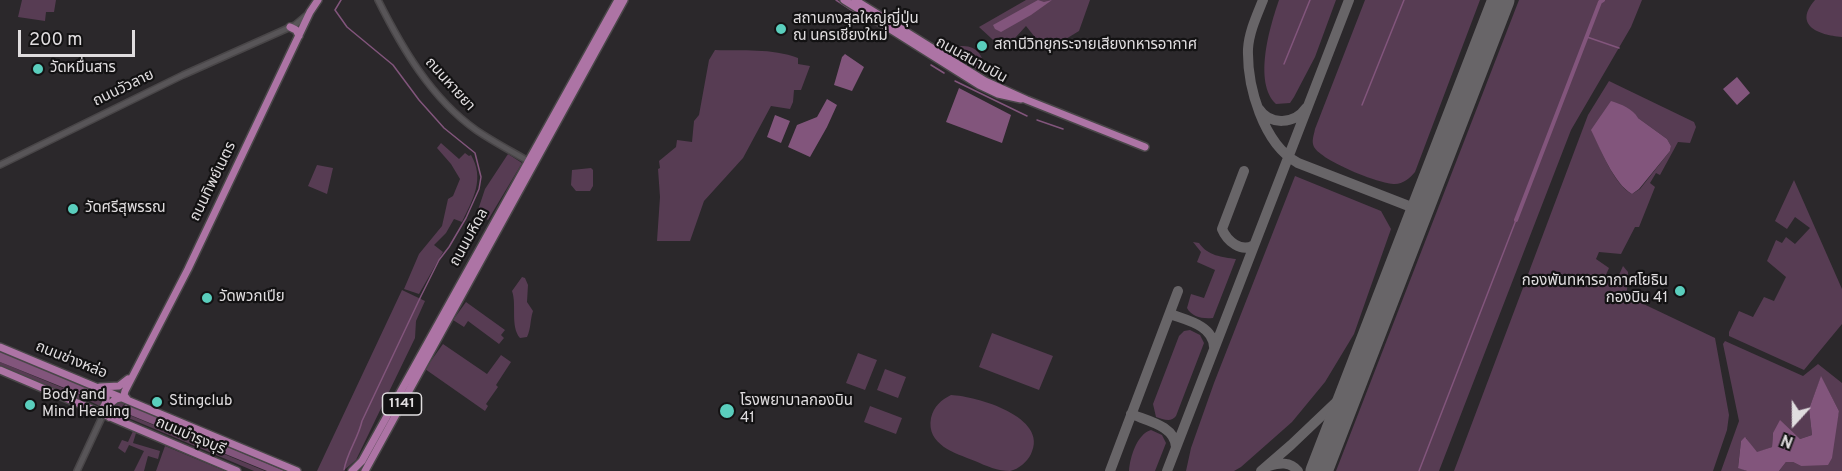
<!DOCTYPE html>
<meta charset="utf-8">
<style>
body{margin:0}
#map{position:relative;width:1842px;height:471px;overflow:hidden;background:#2b282b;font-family:Overpass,sans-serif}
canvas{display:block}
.north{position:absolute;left:1764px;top:393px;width:60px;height:60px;-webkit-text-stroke:4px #131213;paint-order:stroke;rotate:201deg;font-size:16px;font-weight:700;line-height:24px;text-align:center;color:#e0dddf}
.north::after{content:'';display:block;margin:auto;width:21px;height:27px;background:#e0dddf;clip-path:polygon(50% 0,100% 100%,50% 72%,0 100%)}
.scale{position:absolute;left:18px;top:30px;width:117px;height:27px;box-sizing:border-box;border:3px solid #e0dddf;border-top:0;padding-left:8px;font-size:18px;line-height:21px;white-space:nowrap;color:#e0dddf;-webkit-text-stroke:4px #131213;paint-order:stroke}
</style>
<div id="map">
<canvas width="1842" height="471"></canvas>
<div class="north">N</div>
<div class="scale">200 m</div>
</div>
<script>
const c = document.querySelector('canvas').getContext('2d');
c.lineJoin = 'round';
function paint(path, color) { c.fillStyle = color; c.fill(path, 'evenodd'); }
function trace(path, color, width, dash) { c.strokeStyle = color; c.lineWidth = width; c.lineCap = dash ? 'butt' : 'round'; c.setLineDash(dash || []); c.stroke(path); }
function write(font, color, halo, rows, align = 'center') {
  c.font = font + ' Overpass,"Noto Sans Thai",sans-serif'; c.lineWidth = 4.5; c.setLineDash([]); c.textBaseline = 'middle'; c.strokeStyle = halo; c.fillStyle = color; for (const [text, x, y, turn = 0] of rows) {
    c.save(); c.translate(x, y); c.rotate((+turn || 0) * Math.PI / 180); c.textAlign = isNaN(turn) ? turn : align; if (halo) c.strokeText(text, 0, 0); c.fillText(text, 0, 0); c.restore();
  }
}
paint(new Path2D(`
 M22 0H56L54 12H46L45 21 18 17Z
 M1026 0H1090L1079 31 1046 51 1026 26 1004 50 979 27Z
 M1279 0H1336L1315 57 1294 97 1290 103 1276 104C1253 82 1270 26 1279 0Z
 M1365 0H1480L1415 172C1410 178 1403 184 1395 184 1379 184 1322 161 1314 147 1311 141 1314 135 1315 129Z
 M1519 0H1642L1631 27 1571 130 1439 471H1336Z
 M1815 0H1842V37C1818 35 1793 25 1815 0Z
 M961 46C977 45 986 57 983 73L949 52Z
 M715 50C742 51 772 48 798 58V64L810 66 801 90H794L793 102 790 109 771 106 743 158 704 201 690 241H657L660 197 658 169 660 168 659 161 676 147 677 140 692 142 694 121 699 115 709 60Z
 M1609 81 1694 122 1696 127 1690 143 1678 142 1660 175 1656 173 1650 183 1655 187 1639 227H1635L1621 254 1599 252 1596 259 1609 268 1605 277 1615 284 1623 266 1628 272 1627 291 1633 299 1715 338 1729 415 1727 430 1713 471H1454L1588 115ZM1638 118 1667 139 1671 146 1670 151 1640 189 1632 194C1614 185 1600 148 1592 130Z
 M441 143 459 159 465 153 469 156 471 155C485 179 473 199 462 222L454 219 446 233 434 245 443 252 419 294 404 289 419 254 442 226 448 199 453 196 460 179 451 164 437 148Z
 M508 154 522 163 488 220 477 213 485 189Z
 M317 165 333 168 327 194 308 186Z
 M591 168 593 170V186L590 191H576L571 185 572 170Z
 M1295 176 1381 211 1391 229 1354 334 1325 382 1292 422 1241 467 1234 471H1186L1191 448 1214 383Z
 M1794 180 1842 289V324L1804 370 1729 336V332L1739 311 1753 317 1764 297 1774 301 1786 277 1767 261 1776 240 1782 243 1786 237 1795 244 1810 228 1795 217 1787 229 1775 221Z
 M1193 242 1199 243C1208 256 1222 257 1236 259L1213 318C1202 319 1192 317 1187 308L1191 294 1204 298 1215 270 1197 262 1201 252Z
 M522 277 525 278 528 285 527 302 533 311C530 320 531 329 527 337L520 338C510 326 517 305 512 291Z
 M402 290 425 301 416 321 415 338 356 460 343 471H317Z
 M466 302 505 330 501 335 504 338 499 344 468 321 464 327 453 320Z
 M1190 330 1200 335 1204 343 1176 416C1171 423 1163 419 1156 417L1153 404 1179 336 1184 331Z
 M992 333 1053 356 1039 390 979 367Z
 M1725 341 1803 376 1818 364 1842 383V471H1779L1786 462H1793L1801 466 1834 433 1839 411 1821 377 1809 409 1812 435 1800 439 1773 433 1772 447 1756 453 1746 438 1741 441 1738 467 1747 471H1721L1739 421 1723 344Z
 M443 344 487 374 501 355 511 362 496 385 498 387 486 404 488 406 485 411 425 369Z
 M858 353 877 360 865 390 846 383Z
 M0 362 92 400 99 397 98 391 103 395 100 406 85 399 83 403 74 397 0 366Z
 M885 369 906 377 898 398 877 390Z
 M951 395C976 396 1050 417 1031 454 1027 462 1019 469 1010 471 998 471 986 466 975 461 955 453 926 445 931 418 934 406 941 400 951 395Z
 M117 402 125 403 122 407V412L265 471H254L112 411Z
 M870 406 902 418 896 434 864 422Z
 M1151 430 1162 435 1166 443 1155 471H1129C1130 457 1137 434 1151 430Z
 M133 431 136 433 133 443 160 451 158 459 148 456 144 471H134L144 451 129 445 125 453 118 448 122 440 128 442Z
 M165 446 225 471H156Z`), '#573c53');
paint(new Path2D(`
 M1038 0 1044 2 1052 0 1031 15 1001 32 995 29 993 25Z
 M845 54 864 67 852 91 834 85 842 57Z
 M1737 77 1750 93 1737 105 1723 89Z
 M959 88 1011 115 1002 143 946 122Z
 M827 99 837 105 827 127 810 157 788 147 797 125 817 117Z
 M1611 101C1621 104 1633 109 1638 118L1667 139 1671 146 1670 151 1639 189 1632 194C1614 184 1600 148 1591 130Z
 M775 115 790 121 781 143 767 137Z
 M0 351 98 391V396L92 399 0 362Z
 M1821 376 1839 411 1832 458 1828 465 1801 466 1793 462H1786L1779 471H1747L1738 468 1741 441 1745 437 1757 452 1772 447 1773 433 1780 420 1800 439 1812 435 1809 409Z
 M126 404 285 471H267L123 412V407Z`), '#82557c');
trace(new Path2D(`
 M341 0 335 10 347 27 393 65 419 100 444 128 475 153 481 177 479 189 466 218 449 247 439 260 421 296 362 421C358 439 347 452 344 470
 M836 0 862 17
 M1587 37 1619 48
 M1284 64 1310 0
 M931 65 944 73
 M955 81 1027 116
 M1362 105 1404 0
 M1037 120 1063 129
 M1419 471 1516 220`), '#82557c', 1.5);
trace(new Path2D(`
 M1516 220 1600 2 1603 0`), '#82557c', 4);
trace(new Path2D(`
 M1263 0C1257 15 1249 32 1248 49 1247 86 1263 144 1298 163L1419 210
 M1259 109C1270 126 1295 124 1306 108
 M1244 171 1222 229C1227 241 1241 253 1254 245
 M1170 314C1186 320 1213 325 1214 347
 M1131 414C1148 421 1175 426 1176 447
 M1269 466C1279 463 1290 461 1298 471
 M1110 471 1178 291
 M1167 471 1349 0
 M1261 471 1291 445 1352 387`), '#686568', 10);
trace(new Path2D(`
 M1319 471 1501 0`), '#686568', 27);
const minor = new Path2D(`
 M378 0C402 48 431 98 476 130 492 141 511 151 528 161
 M0 165 183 75 295 25 308 14
 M77 471 103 415`);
const major = new Path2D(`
 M844 0 979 85 998 94 1021 99
 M855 0 985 81 1027 100 1145 147
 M290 27 296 30 299 36
 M0 347 297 471
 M0 370 237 471
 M100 387 119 386 128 379
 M127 399 124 395 125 391 188 269 310 12 318 0
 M98 412C104 409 107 402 106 395L102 391
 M109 417 107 413C109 405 113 398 121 398
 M352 471 362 461 618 0
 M365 471 624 0`);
trace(minor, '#494648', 8);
trace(major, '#494648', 10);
trace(minor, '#585558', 5);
trace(major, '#ad74a5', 7);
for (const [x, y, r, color] of [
 [781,29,6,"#5acebd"],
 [982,46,6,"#5acebd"],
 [38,69,6,"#5acebd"],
 [73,209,6,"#5acebd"],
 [1680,291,6,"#5acebd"],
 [207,298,6,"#5acebd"],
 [157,402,6,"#5acebd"],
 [30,405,6,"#5acebd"],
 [727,411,8,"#5acebd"]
]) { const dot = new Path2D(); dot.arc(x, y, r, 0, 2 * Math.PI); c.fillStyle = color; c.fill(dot); trace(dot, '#131213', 2); }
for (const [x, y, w] of [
 [402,404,39]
]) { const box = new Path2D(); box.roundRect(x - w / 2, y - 11, w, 22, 4.5); c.fillStyle = '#131213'; c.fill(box); trace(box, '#e0dddf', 1.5); }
write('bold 14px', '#e0dddf', null, [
 ["1141",402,404]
]);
write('15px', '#e0dddf', '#131213', [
 ["สถานกงสุลใหญ่ญี่ปุ่น",793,20],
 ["ณ นครเชียงใหม่",793,37],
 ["สถานีวิทยุกระจายเสียงทหารอากาศ",994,46],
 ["วัดหมื่นสาร",50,69],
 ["วัดศรีสุพรรณ",85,209],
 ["กองพันทหารอากาศโยธิน",1668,282,"right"],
 ["กองบิน 41",1668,299,"right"],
 ["วัดพวกเปีย",219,298],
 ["Body and",42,396],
 ["Mind Healing",42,413],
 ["Stingclub",169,402],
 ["โรงพยาบาลกองบิน",740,402],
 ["41",740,419]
], 'left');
write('15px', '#e0dddf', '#131213', [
 ["ถนนสนามบิน",971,61,29],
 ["ถนนหายยา",449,85,48],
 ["ถนนวัวลาย",124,89,-26],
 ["ถนนทิพย์เนตร",214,182,-64],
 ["ถนนมหิดล",470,238,-61],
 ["ถนนช่างหล่อ",71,361,22],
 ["ถนนบำรุงบุรี",190,437,23]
]);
</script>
